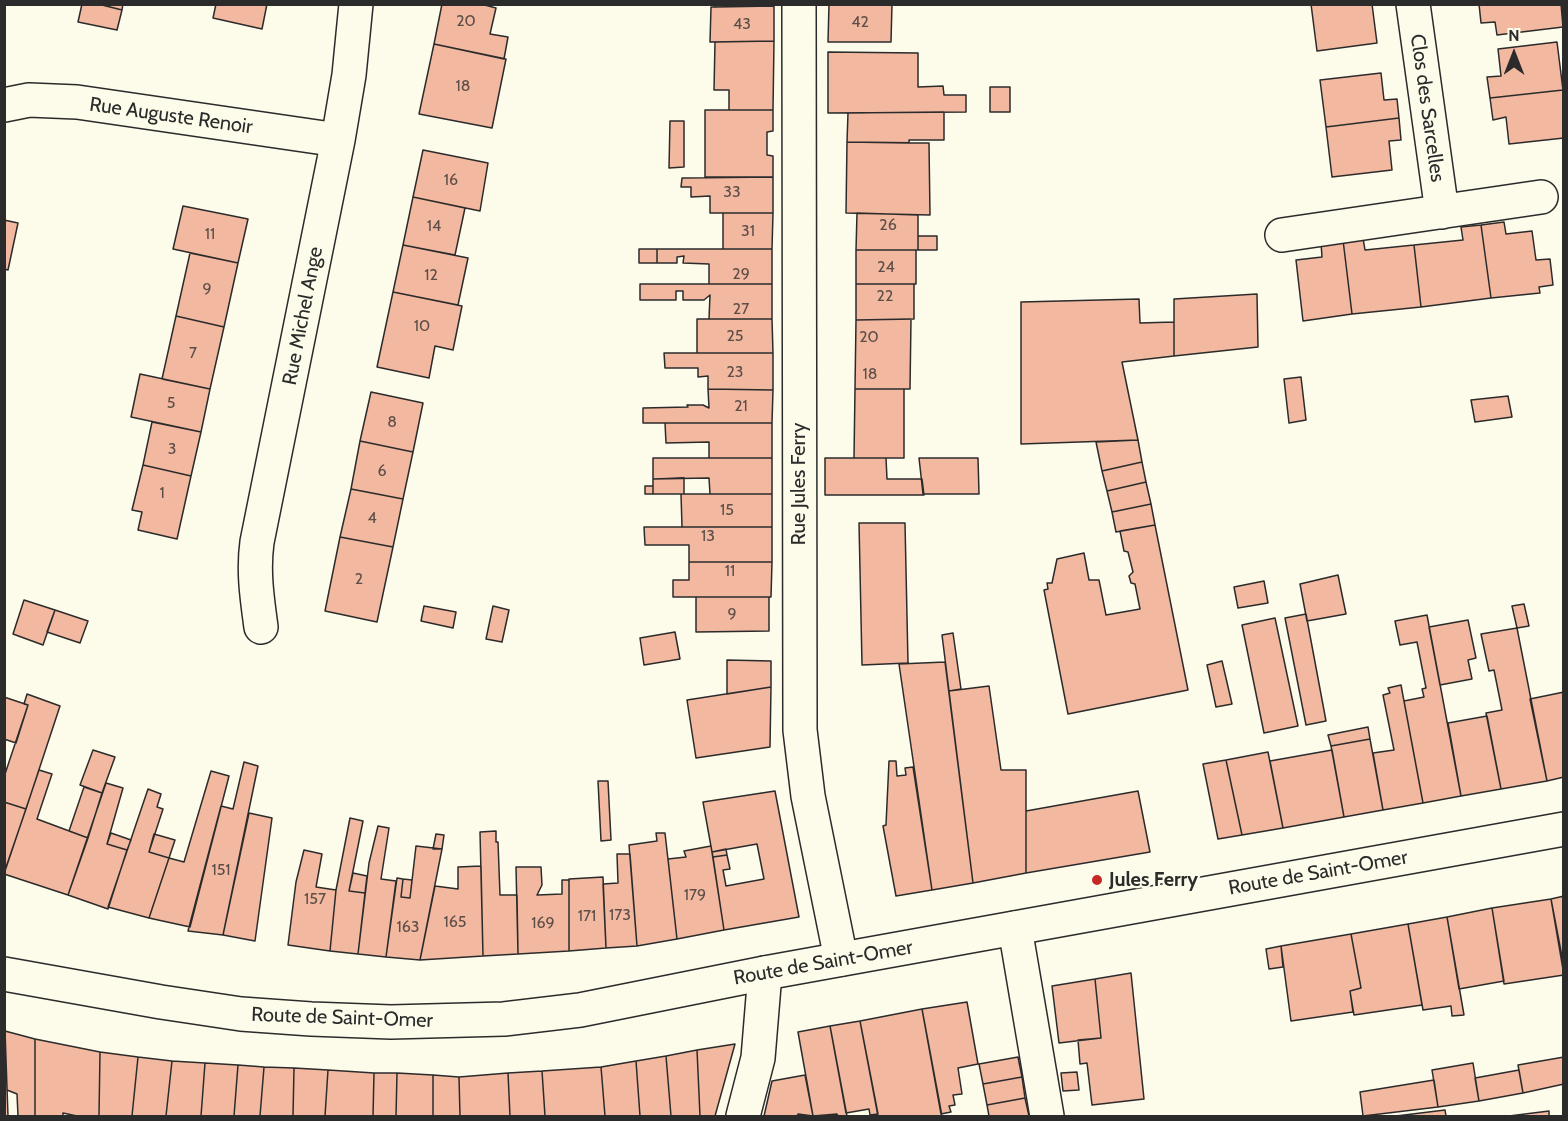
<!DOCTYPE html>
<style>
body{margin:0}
#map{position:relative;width:1568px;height:1121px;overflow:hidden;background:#fdfbea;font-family:Cabin,sans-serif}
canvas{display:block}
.frame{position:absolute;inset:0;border:6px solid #2b2b2b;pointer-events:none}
.north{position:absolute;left:1484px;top:24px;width:60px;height:60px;-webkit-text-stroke:4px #fdfbea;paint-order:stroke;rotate:0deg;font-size:16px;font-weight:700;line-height:24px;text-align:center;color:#2b2b2b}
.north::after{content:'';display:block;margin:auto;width:21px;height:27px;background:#2b2b2b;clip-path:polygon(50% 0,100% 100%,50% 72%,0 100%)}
</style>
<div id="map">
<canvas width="1568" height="1121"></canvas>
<div class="frame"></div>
<div class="north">N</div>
</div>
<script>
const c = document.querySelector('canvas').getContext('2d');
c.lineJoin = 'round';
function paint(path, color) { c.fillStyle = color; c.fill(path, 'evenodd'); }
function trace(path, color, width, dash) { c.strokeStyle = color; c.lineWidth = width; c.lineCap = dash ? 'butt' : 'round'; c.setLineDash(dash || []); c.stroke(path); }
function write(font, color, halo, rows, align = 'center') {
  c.font = font + ' Cabin,sans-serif'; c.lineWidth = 4.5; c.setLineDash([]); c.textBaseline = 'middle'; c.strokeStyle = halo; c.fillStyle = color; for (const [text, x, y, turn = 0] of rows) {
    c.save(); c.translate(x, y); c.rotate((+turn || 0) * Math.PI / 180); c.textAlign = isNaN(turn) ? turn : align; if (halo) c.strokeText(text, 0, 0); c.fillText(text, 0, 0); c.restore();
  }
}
const building = new Path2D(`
 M82 4H98L122 10 117 30 78 22Z
 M98 4H123L122 10Z
 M216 4H267L262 29 213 18Z
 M442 4H481L496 8 490 34 508 37 504 59 434 44Z
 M715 4H774V6L715 7Z
 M829 4H892L891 42H828Z
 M1311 4H1372L1377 43 1317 51Z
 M1479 4H1561L1563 27 1497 35 1495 22 1481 23Z
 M774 6V41L710 42 711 7Z
 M774 41 773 110H729V90H714L715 42Z
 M1557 42 1563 90 1490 98 1487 77 1501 76 1498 49Z
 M434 44 506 59 492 128 419 114Z
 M828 52 918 53V87L943 86 944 95H966V112L828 113Z
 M1381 73 1384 100 1397 99 1399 118 1326 127 1320 80Z
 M990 87H1010V112H990Z
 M1563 90 1564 138 1509 144 1506 117 1493 120 1490 98Z
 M705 110H773V131L767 132V155L773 156V177H705Z
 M944 112V140H909V143L847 142 848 113Z
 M1399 118 1401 140 1389 141 1392 170 1332 177 1326 127Z
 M670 121H684V167L669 168Z
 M847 142 929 143 930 215 846 213Z
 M423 150 488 163 480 211 413 197Z
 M773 177V213H710V196L691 197V187H681L682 178Z
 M413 197 465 208 455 255 403 245Z
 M183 206 248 219 238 263 173 249Z
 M723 213H773L772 249H723Z
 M857 213 918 215V250H856Z
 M4 220 18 223 8 270 4 269Z
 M1504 222 1506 234 1532 231 1536 260 1550 259 1553 285 1539 287 1540 293 1491 298 1481 225Z
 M1481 225 1491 298 1421 307 1414 245 1463 240 1461 227Z
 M918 236H937V250H918Z
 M1363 238 1365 250 1414 245 1421 307 1352 314 1343 240Z
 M1343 240 1352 314 1303 321 1296 260 1322 257 1321 243Z
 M403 245 468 258 458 305 393 292Z
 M639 249H657V263H639Z
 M657 249H772V284H709V264L683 263 684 256 677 257V263H657Z
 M856 250H916V284H856Z
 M190 253 238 263 224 327 176 316Z
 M640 284H772V319H709L710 295 704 300H683V291H676V300H640Z
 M856 284H914V319L856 320Z
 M393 292 462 306 453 350 435 346 429 378 377 367Z
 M1257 294 1258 347 1174 356V299Z
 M1139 299 1140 323 1174 322V356L1122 362 1138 440 1021 444V302Z
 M176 316 224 327 210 389 162 379Z
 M697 319H772L773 353H697Z
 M911 319 910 389H855L856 320Z
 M664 353H773V390L708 389V376L698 377V368H665Z
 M140 374 210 389 201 432 131 417Z
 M1301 377 1306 420 1289 423 1284 379Z
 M708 389 773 390 772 423H643V408L688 407 687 405H703L709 408Z
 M855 389H904V458H854Z
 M371 392 423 403 413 452 360 441Z
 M1508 396 1512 417 1475 422 1471 400Z
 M152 422 201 432 191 476 143 465Z
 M665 423H772V458H709V442L666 443Z
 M1138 440 1142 462 1102 471 1096 442Z
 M360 441 413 452 403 499 351 489Z
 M653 458H772V494H710L709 478 653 479Z
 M825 458H886L887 479H922L924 495H825Z
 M919 458H978L979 494H923Z
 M1142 462 1146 482 1107 491 1102 471Z
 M143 465 191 476 177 539 138 530 142 512 132 510Z
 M684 478V494H653V479Z
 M1146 482 1151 504 1112 512 1107 491Z
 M645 486H653V494H645Z
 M351 489 403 499 393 547 340 537Z
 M681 494H772V527H682Z
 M1151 504 1155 525 1116 532 1112 512Z
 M859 523H905L908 663 862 665Z
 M1155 525 1188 690 1068 714 1044 590 1048 589 1047 583H1052L1057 559 1084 553 1089 580H1099L1106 615 1140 609 1135 584 1131 583 1129 576 1133 572 1128 552 1124 551 1120 531Z
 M644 527H772V562H689V545H645Z
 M340 537 393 547 377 622 325 611Z
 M689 562H772L771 597H673V580H689Z
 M1338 575 1346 614 1307 621 1300 584Z
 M1264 581 1268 603 1238 608 1234 587Z
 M696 597H769V631L696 632Z
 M24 600 55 610 43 645 13 634Z
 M1524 604 1529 626 1517 628 1512 606Z
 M424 606 456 612 453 628 421 621Z
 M493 606 509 610 502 642 486 639Z
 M55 610 88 621 80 643 47 632Z
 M1306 614 1326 721 1306 725 1285 618Z
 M1427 615 1461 796 1423 803 1404 701 1424 697 1422 689 1426 688 1417 642 1400 645 1395 621Z
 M1275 618 1298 726 1264 733 1242 625Z
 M1468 620 1476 658 1468 660 1472 679 1440 685 1429 627Z
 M1517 628 1547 781 1501 789 1486 713 1502 710 1494 670 1489 671 1481 634Z
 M675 632 680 659 644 665 640 638Z
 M953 633 961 689 949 691 942 635Z
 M727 660 771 661V687L727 694Z
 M1222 661 1232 704 1216 707 1207 665Z
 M945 662 973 883 932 890 899 664Z
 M1401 685 1423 803 1383 810 1373 753 1394 750 1383 695 1390 693 1388 688Z
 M989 686 1001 770H1026V873L973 883 949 691Z
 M771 687 770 747 696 758 687 700Z
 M1564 692V777L1547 781 1530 699Z
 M27 694 60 706 26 809 4 802V777L28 705 24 704Z
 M4 697 28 705 16 743 4 739Z
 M1487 716 1501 789 1461 796 1448 723Z
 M1368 727 1370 739 1331 746 1328 735Z
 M1370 739 1383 810 1344 817 1331 746Z
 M93 750 115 757 102 793 80 785Z
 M1332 750 1344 817 1283 828 1270 761Z
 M1268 752 1283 828 1242 835 1226 760Z
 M1226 760 1242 835 1218 839 1203 764Z
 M889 761H896L897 776 906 775 905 768 913 767 932 890 896 896 883 826 886 825Z
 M244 762 258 766 223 935 188 931 221 806 233 809Z
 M39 770 52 774 37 819 88 838 68 895 4 874Z
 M211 771 229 776 190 927 149 918 169 858 184 862Z
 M598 781H608L611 840 601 841Z
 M106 783 123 788 107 844 127 850 108 909 68 895Z
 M84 787 102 793 88 838 69 831Z
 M148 789 161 794 157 807 163 809 149 852 169 858 149 918 108 907Z
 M775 791 799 917 724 930 713 857 727 855 730 869 723 870 726 886 764 879 757 844 712 852 703 802Z
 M1138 791 1150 852 1026 873V811Z
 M4 802 26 809 4 873Z
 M249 813 272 818 255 941 223 935Z
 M350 818 363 821 349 891 365 893 358 954 330 951 336 890Z
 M378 826 389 828 381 879 396 881 386 957 358 954 369 863Z
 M496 831V842H498L500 895H517L518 954 483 956 480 832Z
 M111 833 131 840 127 850 107 844Z
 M656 833H665L677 939 637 946 629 845 657 841Z
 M154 834 175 840 169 858 149 852Z
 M436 834 444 835 442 849H433Z
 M416 846 442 849 420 960 386 957 397 878 403 879 401 897 410 898Z
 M711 846 724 930 677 939 668 859 686 857 684 851Z
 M726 849 727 855 713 857 712 852Z
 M304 850 322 854 316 887 336 890 330 951 288 945 296 882Z
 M617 854H630L637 946 606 948 603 884 618 883Z
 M481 866 483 956 420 960 435 886 458 889V867Z
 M516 867H541L542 885 537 895 562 894V880H569V951L518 954Z
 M353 873 367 876 365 893 349 891Z
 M603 877 606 948 569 951V879Z
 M403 879 412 880 410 898 401 897Z
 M1564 896V967L1551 899Z
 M1551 899 1564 975 1504 984 1492 908Z
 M1492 908 1504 981 1459 989 1447 917Z
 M1447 917 1464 1015 1452 1016 1451 1006 1423 1010 1408 924Z
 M1408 924 1422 1005 1354 1015 1350 991 1361 988 1351 934Z
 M1351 934 1361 988 1350 991 1353 1012 1291 1021 1281 946Z
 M1281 946 1283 967 1269 969 1266 949Z
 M1131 973 1144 1099 1092 1105 1087 1063 1080 1064 1078 1040 1101 1038 1095 979Z
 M1095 979 1101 1038 1059 1043 1052 986Z
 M967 1002 978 1064 958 1068 962 1094 953 1095 955 1105 949 1106 951 1112 941 1114 922 1009Z
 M922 1009 942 1116H878L860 1021Z
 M860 1021 878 1114 870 1115 869 1109 846 1113 830 1026Z
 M830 1026 847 1116H838L837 1114 813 1116 798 1032Z
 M4 1031H5L8 1116H4Z
 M5 1031 35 1039V1116H18L17 1094 7 1090Z
 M35 1039 100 1052 99 1116H77L63 1113V1116H35Z
 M735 1044 715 1116H700L697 1050Z
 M697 1050 700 1116H671L666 1056Z
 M100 1052 138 1057 132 1116H99Z
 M666 1056 671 1116H640L636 1061Z
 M138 1057 172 1061 166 1116H132Z
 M1018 1057 1022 1077 983 1084 979 1064Z
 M1564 1057V1084L1523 1093 1518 1065Z
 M172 1061 205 1063 201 1116H166Z
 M636 1061 640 1116H605L601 1067Z
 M205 1063 238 1065 234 1116H201Z
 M1473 1063 1479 1101 1438 1107 1432 1070Z
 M238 1065 264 1067 260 1116H234Z
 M264 1067 294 1068 293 1116H260Z
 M601 1067 605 1116H545L542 1071Z
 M294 1068 328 1070 325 1116H293Z
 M328 1070 374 1073 373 1116H325Z
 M1519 1070 1523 1093 1479 1101 1475 1078Z
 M542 1071 545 1116H510L508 1073Z
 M1077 1072 1079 1090 1063 1091 1061 1073Z
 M374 1073H397L396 1116H373Z
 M397 1073 433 1075V1116H396Z
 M508 1073 510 1116H460L459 1077Z
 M433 1075 459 1077 460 1116H433Z
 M805 1075 813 1116 798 1114 797 1116H764L772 1081Z
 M1022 1077 1025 1098 987 1105 983 1084Z
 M1434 1080 1438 1107 1363 1116 1360 1092Z
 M1025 1098 1029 1116H989L987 1105Z
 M1445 1110 1446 1116H1396Z
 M1549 1111V1116H1509Z`);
paint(building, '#f2b8a0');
trace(building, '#2b2b2b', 1.5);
const minor = new Path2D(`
 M799 4 800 730 808 796 841 959
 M1413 4 1442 212
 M4 105 29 100 77 102 338 140
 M1282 235 1541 197
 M261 627C257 598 253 571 257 542L338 140 349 75 356 4
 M1015 928 1047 1116
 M743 1116 758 1058 765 973`);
const major = new Path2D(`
 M4 974 161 1002 241 1014 311 1019 391 1022 504 1019 580 1010 765 973 1564 829`);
trace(minor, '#2b2b2b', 36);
trace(major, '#2b2b2b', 36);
trace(minor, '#fdfbea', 33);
trace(major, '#fdfbea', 33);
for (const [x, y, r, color] of [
 [1097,880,6,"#c62828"]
]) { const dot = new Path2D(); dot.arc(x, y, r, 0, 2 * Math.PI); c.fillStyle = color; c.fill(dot); trace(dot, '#fdfbea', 2); }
write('16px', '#5d4e48', null, [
 ["20",466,21],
 ["42",860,22],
 ["43",742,24],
 ["18",463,86],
 ["16",451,180],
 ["33",732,192],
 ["26",888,225],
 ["14",434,226],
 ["31",748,231],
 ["11",210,234],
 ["24",886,267],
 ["29",741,274],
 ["12",431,275],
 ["9",207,289],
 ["22",885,296],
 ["27",741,309],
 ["10",422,326],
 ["25",735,336],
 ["20",869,337],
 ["7",193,353],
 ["23",735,372],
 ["18",870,374],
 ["5",171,403],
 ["21",741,406],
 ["8",392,422],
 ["3",172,449],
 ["6",382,471],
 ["1",162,493],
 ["15",727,510],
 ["4",372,518],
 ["13",708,536],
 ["11",730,571],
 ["2",359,579],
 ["9",732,614],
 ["151",221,870],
 ["179",695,895],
 ["157",315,899],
 ["173",620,915],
 ["171",587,916],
 ["165",455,922],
 ["169",543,923],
 ["163",408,927]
]);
write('20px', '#2b2b2b', '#fdfbea', [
 ["Clos des Sarcelles",1427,108,82],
 ["Rue Auguste Renoir",171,116,8],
 ["Rue Michel Ange",303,316,-79],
 ["Rue Jules Ferry",799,484,-90],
 ["Route de Saint-Omer",1318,873,-10],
 ["Route de Saint-Omer",823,963,-10],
 ["Route de Saint-Omer",342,1018,2]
]);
write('bold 20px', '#2b2b2b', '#fdfbea', [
 ["Jules Ferry",1109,880]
], 'left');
</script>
